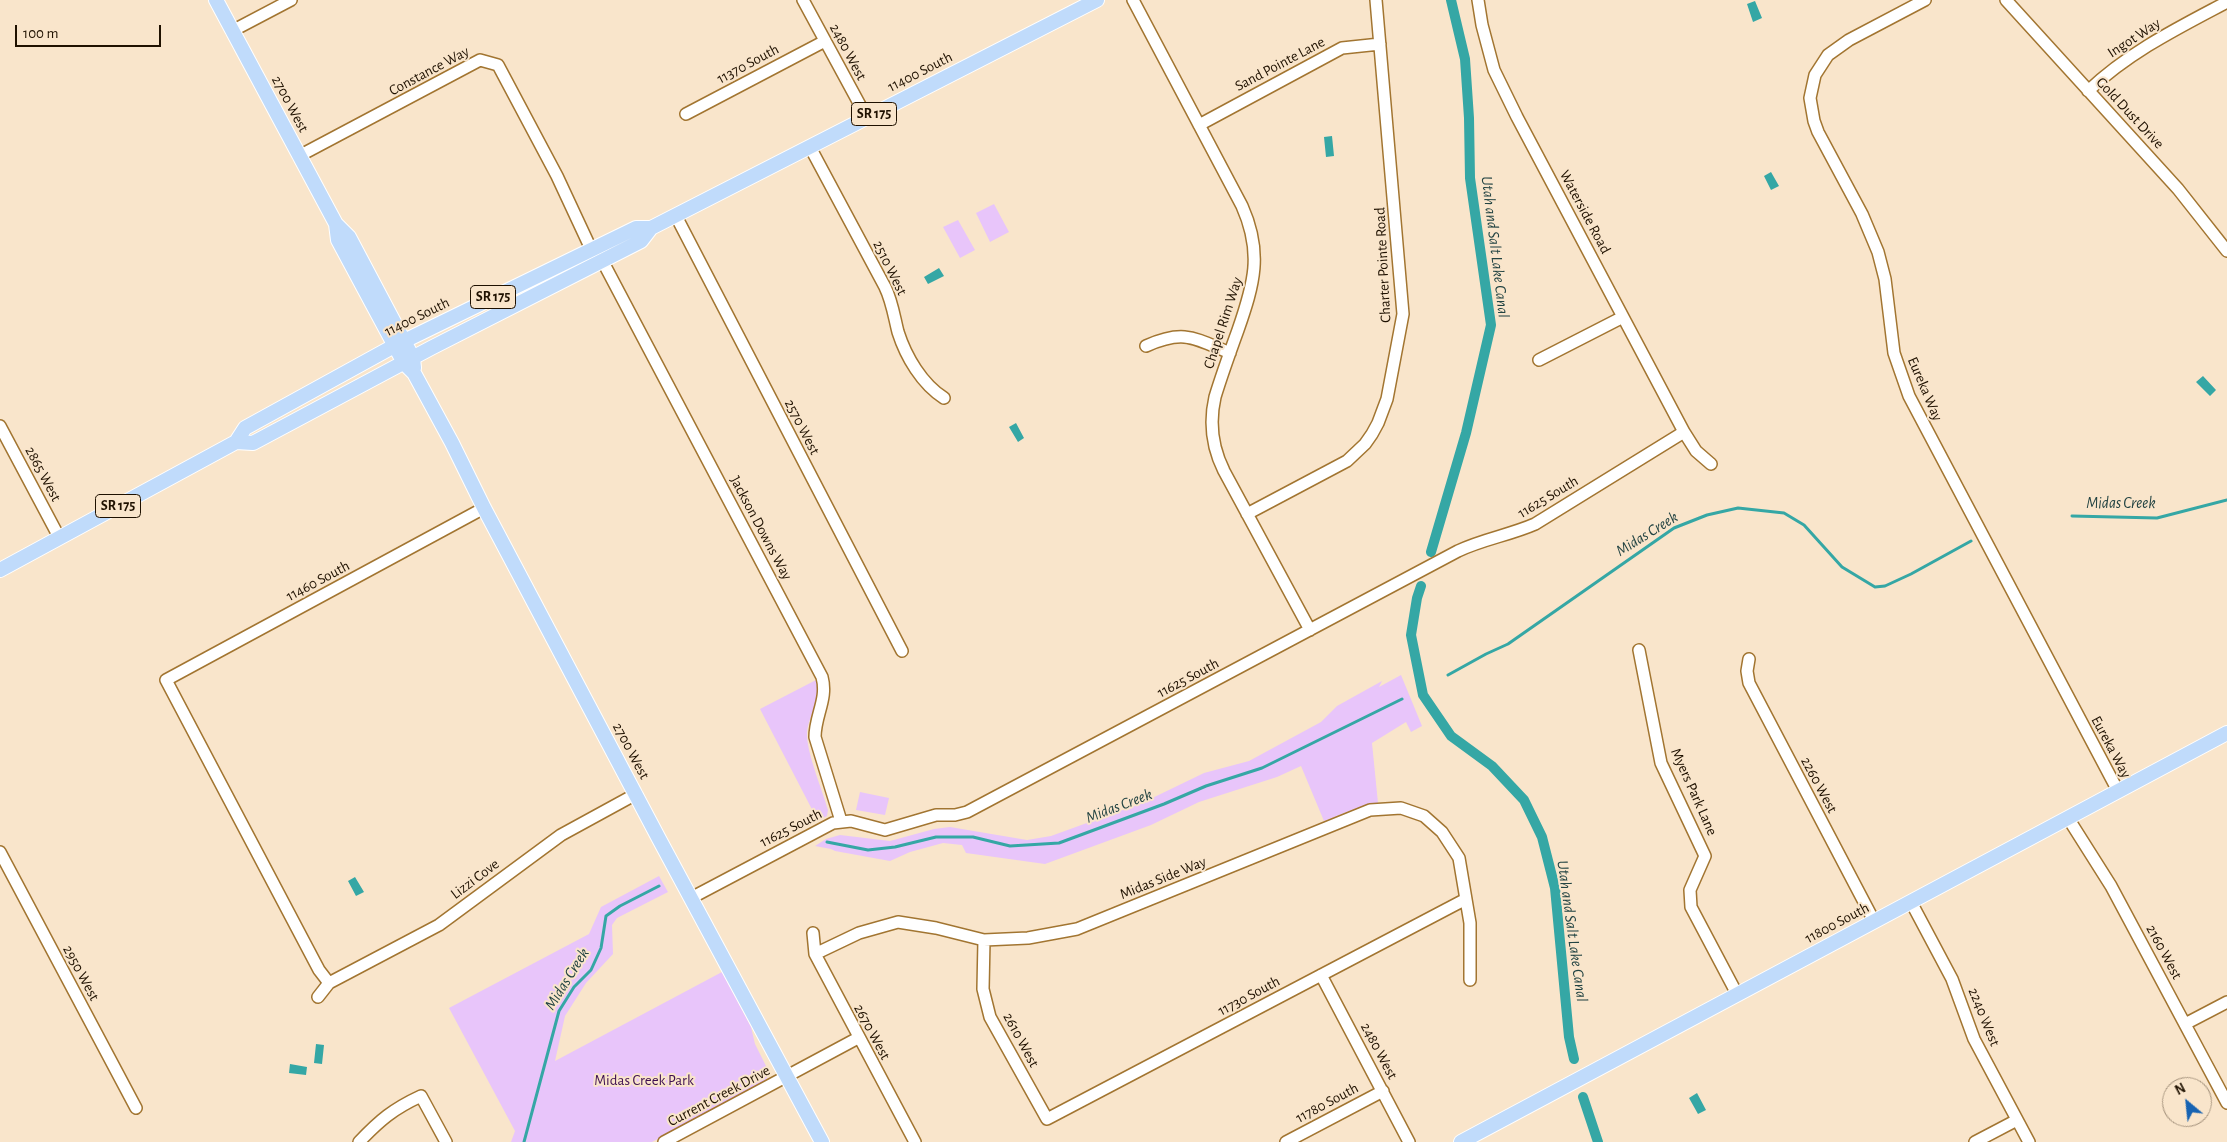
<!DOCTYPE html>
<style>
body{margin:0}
#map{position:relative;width:2227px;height:1142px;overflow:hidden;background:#f9e5cb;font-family:"Alegreya Sans",sans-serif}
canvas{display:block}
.north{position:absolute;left:2162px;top:1077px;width:50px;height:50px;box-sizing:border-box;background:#f9e5cb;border:1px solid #a2907a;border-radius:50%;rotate:332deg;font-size:14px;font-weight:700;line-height:20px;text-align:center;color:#1f1100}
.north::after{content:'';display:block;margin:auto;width:18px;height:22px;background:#1763b2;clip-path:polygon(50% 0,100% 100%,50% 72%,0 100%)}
.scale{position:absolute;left:15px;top:25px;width:146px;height:22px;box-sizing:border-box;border:2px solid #1f1100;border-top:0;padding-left:6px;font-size:15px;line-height:18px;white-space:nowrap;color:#1f1100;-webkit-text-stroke:4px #f9e5cb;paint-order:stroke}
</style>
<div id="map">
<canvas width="2227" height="1142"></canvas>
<div class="north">N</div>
<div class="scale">100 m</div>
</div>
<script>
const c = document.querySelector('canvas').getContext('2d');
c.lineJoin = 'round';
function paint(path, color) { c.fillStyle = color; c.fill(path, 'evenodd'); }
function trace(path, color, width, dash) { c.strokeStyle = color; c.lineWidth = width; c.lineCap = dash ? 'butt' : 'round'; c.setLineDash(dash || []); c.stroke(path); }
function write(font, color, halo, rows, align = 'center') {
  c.font = font + ' "Alegreya Sans",sans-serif'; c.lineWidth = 4; c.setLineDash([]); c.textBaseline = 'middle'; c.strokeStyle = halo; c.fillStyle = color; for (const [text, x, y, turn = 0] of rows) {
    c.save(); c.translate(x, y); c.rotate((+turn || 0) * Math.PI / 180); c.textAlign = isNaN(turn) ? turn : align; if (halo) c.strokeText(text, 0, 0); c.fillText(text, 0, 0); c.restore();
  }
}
paint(new Path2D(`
 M994 204 1009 232 990 242 976 213Z
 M958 220 975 250 960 258 943 227Z
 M1401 675 1422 726 1411 732 1406 722 1372 743 1378 803 1354 809 1324 821 1301 766 1277 777 1199 802 1151 825 1045 864 966 853 962 845 943 843 910 852 890 861 835 851 831 849 815 846 826 839 840 835 890 841 934 829 950 827 1027 840 1051 836 1142 803 1204 773 1249 761 1321 722 1337 706 1382 681 1379 687Z
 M816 680C822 706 807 714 807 736 808 756 822 789 828 810L827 816 818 821 760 709Z
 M860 792 889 798 885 815 856 810Z
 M659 876 668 892 617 918 612 925 613 954 586 983 565 1016 555 1061 722 972 751 1027 755 1044 768 1070 767 1078 764 1081 652 1142H511L515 1131 449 1008 589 934 601 907Z`), '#e8c5fa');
paint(new Path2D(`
 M1755 1 1762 18 1753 22 1747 4Z
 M1332 136 1334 156 1326 157 1324 137Z
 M1771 172 1779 186 1771 190 1764 176Z
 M939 268 944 276 928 284 924 277Z
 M2203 376 2216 390 2210 396 2196 382Z
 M1016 423 1024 438 1018 442 1009 427Z
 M355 877 364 892 356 896 348 881Z
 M316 1044 324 1045 322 1064 314 1063Z
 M290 1064 307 1067 306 1075 289 1073Z
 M1697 1093 1706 1110 1698 1114 1689 1098Z`), '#35a7a5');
trace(new Path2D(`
 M2072 516 2157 518 2227 500
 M1448 675 1486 654 1508 644 1674 528 1707 515 1738 508 1784 513 1804 525 1842 567 1875 587 1885 586 1911 574 1971 541
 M827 842 868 850 895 847 936 837H973L1010 846 1059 843 1164 804 1206 786 1262 768 1402 699
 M524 1142 559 1011 574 987 591 970 601 948 606 916 620 906 659 886`), '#35a7a5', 3);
trace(new Path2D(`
 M1431 552 1466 433 1491 325 1470 178 1469 118 1465 59 1451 0
 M1421 586 1417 598 1411 635 1423 695 1451 736 1492 766 1524 800 1542 837 1555 888 1569 1037 1574 1059
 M1583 1097 1598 1142`), '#35a7a5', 10);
const minor = new Path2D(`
 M803 0 867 118
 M1133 0 1242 206C1263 253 1254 284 1238 330 1230 352 1222 374 1215 397 1209 423 1212 447 1224 471L1310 630
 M1478 0 1482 25 1494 70 1517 117 1684 432 1696 451 1711 464
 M1925 0 1849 40 1828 55 1815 75 1810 98 1814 121 1818 132 1862 214 1878 252 1885 279 1894 353 1909 396 2118 791
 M2006 0 2178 189 2227 251
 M232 31 291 0
 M2088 91C2129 52 2178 28 2227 2
 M686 114 825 41
 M1199 125 1342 48 1380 44
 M810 147 885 287C892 301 894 316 898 332 906 357 922 384 944 398
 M299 156 480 60 498 65 557 176 591 249
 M676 216 902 651
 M603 262 822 677C828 699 815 715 815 737L841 821
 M1146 346C1184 329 1194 338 1230 353
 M1539 360 1623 317
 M0 426 59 537
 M1247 514 1347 461 1365 444 1372 434 1378 423 1387 399 1403 314 1376 0
 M1639 650 1661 763 1705 856 1690 890 1691 907 1737 994
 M1749 659 1747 671 1749 683 1874 921
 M2068 818 2111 886 2227 1103
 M0 852 136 1108
 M691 898 833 823 851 821 885 830 936 815H955L967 812 1458 551C1483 539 1510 535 1535 524L1684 432
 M1911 902 1952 979 1974 1039 2029 1142
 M813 933 815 954 915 1142
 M984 940 983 989 990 1017 1047 1119 1466 899
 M815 954 859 933 898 922 936 928 984 940 1028 938 1077 929 1370 810 1401 808 1424 816 1442 832 1459 858 1470 923V980
 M1321 975 1409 1142
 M329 983 319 970 166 680 484 508
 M318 997 329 983 439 925 561 835 636 794
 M2185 1024 2227 1002
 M359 1142C380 1120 393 1109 421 1096L446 1142
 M664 1142 858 1038
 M1286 1142 1383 1091
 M1975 1142 2017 1120`);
const major = new Path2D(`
 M216 0 336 224 349 237 413 358 414 368
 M336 224 338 240 404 363 414 373 452 443 484 508 658 837 822 1142
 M236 442 253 443 431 348 641 241 651 228 1097 0
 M0 570 236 442 245 428 394 346 636 228H651
 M1461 1142 2227 733`);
trace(minor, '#a27531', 14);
trace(major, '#fff', 16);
trace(minor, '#fff', 11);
trace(major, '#c0dbfb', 14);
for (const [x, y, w] of [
 [874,114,45],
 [493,297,45],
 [118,506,45]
]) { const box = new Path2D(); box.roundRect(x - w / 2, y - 11.5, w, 23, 4); c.fillStyle = '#f9e5cb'; c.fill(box); trace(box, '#1f1100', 1); }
write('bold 14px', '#1f1100', null, [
 ["SR 175",874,114],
 ["SR 175",493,297],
 ["SR 175",118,506]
]);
write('15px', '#1f1100', '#f9e5cb', [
 ["Ingot Way",2134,38,-33],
 ["2480 West",848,52,62],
 ["11370 South",748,64,-28],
 ["Sand Pointe Lane",1280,64,-28],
 ["Constance Way",429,71,-28],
 ["11400 South",920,72,-27],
 ["2700 West",290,104,62],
 ["Gold Dust Drive",2130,113,47],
 ["Waterside Road",1585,212,62],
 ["Charter Pointe Road",1383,265,-93],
 ["2510 West",890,268,64],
 ["11400 South",417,317,-26],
 ["Chapel Rim Way",1223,323,-72],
 ["Eureka Way",1925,389,67],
 ["2570 West",802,427,63],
 ["2865 West",43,474,62],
 ["11625 South",1548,497,-31],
 ["Jackson Downs Way",761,528,62],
 ["11460 South",318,581,-28],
 ["11625 South",1188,678,-28],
 ["Eureka Way",2111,747,62],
 ["2700 West",631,751,62],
 ["2260 West",1819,785,62],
 ["Myers Park Lane",1694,792,66],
 ["11625 South",791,828,-27],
 ["Midas Side Way",1163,878,-22],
 ["Lizzi Cove",475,879,-37],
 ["11800 South",1837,923,-28],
 ["2160 West",2164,952,62],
 ["2950 West",81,973,62],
 ["11730 South",1249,996,-28],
 ["2240 West",1984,1017,68],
 ["2670 West",872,1032,62],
 ["2610 West",1021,1040,62],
 ["2480 West",1379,1051,62],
 ["Current Creek Drive",719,1096,-28],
 ["11780 South",1327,1103,-28]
]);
write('15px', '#3f1052', '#f9e5cb', [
 ["Midas Creek Park",644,1080]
]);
write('italic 16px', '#224342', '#f9e5cb', [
 ["Utah and Salt Lake Canal",1495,247,83],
 ["Midas Creek",2121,503],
 ["Midas Creek",1647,534,-32],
 ["Midas Creek",1119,806,-21],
 ["Utah and Salt Lake Canal",1572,931,82],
 ["Midas Creek",567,979,-58]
]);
</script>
